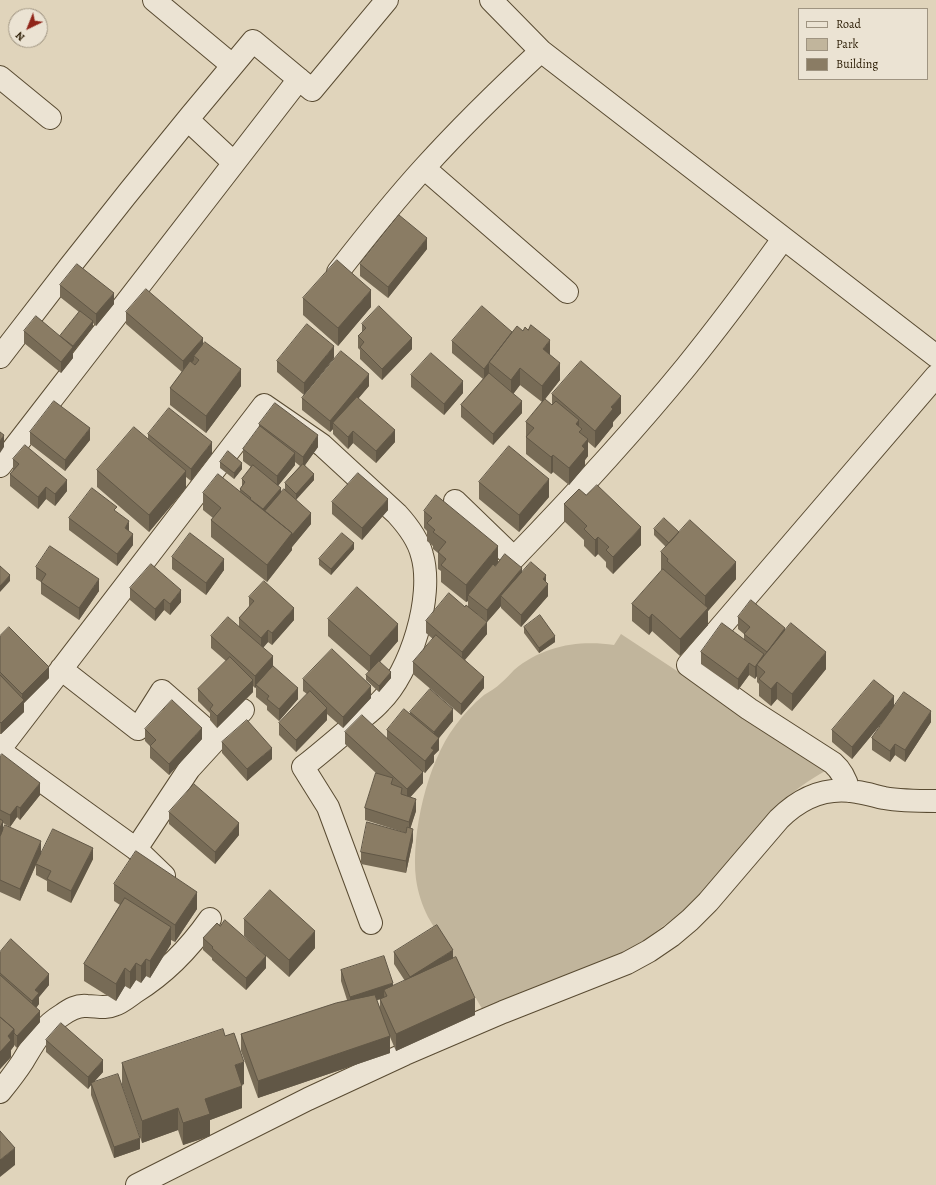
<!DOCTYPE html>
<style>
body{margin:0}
#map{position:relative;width:936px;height:1185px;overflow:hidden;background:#e0d4bb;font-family:Alegreya,serif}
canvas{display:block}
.legend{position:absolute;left:798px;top:8px;width:130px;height:72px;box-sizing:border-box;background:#ebe3d3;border:1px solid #9f9481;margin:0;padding:5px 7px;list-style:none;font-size:12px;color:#2c1d05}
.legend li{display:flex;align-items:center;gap:8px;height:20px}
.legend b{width:20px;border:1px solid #9f9481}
.north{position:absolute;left:8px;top:8px;width:40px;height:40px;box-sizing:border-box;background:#ebe3d3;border:1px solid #9f9481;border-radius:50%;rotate:223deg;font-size:11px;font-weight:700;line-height:16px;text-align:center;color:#2c1d05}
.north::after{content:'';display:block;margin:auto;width:14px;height:18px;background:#8f2418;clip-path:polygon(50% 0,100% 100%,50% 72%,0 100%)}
</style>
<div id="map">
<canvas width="936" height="1185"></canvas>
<ul class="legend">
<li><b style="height:5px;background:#ebe3d3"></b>Road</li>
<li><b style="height:11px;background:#c1b59c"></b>Park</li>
<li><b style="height:11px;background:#8a7c64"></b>Building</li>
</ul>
<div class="north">N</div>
</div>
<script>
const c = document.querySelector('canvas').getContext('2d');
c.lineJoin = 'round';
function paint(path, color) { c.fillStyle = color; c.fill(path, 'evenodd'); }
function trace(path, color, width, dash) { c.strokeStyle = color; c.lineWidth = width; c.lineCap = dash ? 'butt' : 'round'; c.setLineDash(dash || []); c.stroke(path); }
paint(new Path2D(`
 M621 634 827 770C809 780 793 791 779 805L700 899 647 938 619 955 484 1012 428 917C422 905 418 893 416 879 411 834 427 763 455 726 463 715 473 704 484 695 490 691 496 688 501 683 506 679 510 674 514 670 543 646 578 640 614 645Z`), '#c1b59c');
const minor = new Path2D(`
 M154 0 232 65
 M491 0 541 51 936 356
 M0 77 50 118
 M188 120 234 163
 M424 168 567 292
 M338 272C366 236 394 201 424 168 461 127 500 89 541 51
 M0 357C82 249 166 144 253 41L312 90 387 0
 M0 466 299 79
 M455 501 514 558C574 496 632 433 686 367 720 325 752 282 783 239
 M61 669 138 729 162 691 217 739
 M0 749 264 405 322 445 397 514C408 526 418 539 422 555 434 596 411 672 380 702 373 710 363 717 355 724 338 738 321 753 303 767L328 807 371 923
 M0 751 136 849 164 876
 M849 791C846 779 842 771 833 763L749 709 688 665 936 376
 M136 849 189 769 243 710
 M0 1092C8 1082 16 1072 23 1061 35 1041 42 1027 62 1015 70 1009 77 1005 87 1006 97 1006 105 1009 114 1005 121 1003 128 997 135 992 166 973 189 949 210 919
 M137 1185 308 1099 405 1054 503 1012 627 963 649 951 671 936 690 920 708 902 779 819C800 798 826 786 857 792 866 793 875 796 884 798 901 801 918 801 936 801`);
trace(minor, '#594b32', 24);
trace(minor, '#ebe3d3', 22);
paint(new Path2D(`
 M427 249 388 298 360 276V264Z
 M60 285 114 304 96 326 93 323V327L73 352V358L61 373 24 343V331L60 336 79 312 60 297Z
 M303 298 371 307 338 346 303 315Z
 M126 312 203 344 241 386 206 433 170 405V388L182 372 126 324Z
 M362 324 412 349 382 380 360 359V350L358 348V336L362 332Z
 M512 332 550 355 560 380 545 399 552 405V394L621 413 613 422V426L595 448 588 442V456L585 460V466L569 485 553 472 551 474 526 454V422L542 402 520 385 513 394 522 413 493 445 461 417V405L483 379 452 353V341Z
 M334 358 304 395 277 372V361Z
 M411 375 463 393 444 415 411 387Z
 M369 386 358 398 395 442 376 463 353 443 348 449 333 434V429L330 432 302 410V398Z
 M259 424 318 447 305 465 314 480 296 499 311 524 292 547V550L267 582 211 537V520L213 518 203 510V493L240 491V489L242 486V479L251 467 243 461V449L259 428ZM295 462 300 466 285 483V489L281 493 278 486 295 465Z
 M30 432 90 440 65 471 30 444Z
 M148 434 212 454 191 481 186 477V488L149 532 97 487V470L148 439Z
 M13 459 67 491 55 506 46 499 38 509 10 486V474L13 470Z
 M220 462 242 469 234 479 220 468Z
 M479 482 549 497 519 532 479 499Z
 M332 502 388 510 362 540 332 514Z
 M564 504 641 545 613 574 606 567V562L598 554 595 557 584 546V540L564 521Z
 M424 511 498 561 522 572 546 582 548 596 521 627 501 608V606L487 622 476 613 487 634 465 660 484 688 461 715 413 674V662L433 639 426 633V621L468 606V601L466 602 441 582V571L438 569V553L433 549V546L427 541V531L424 528Z
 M69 518 129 531 133 545 117 566 69 530Z
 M654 529 679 532 736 579 708 611V625L680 656 652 631 649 635 632 621V604L662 570H661V552L666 547 654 535Z
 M354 549 331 575 319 565V559Z
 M172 557 224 570 206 595 172 569Z
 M36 567 99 591 79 620 41 594V582L36 579Z
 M130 588 181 602 170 615 164 610 155 621 130 600Z
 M249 597 294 620 272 645 268 642 263 648 273 666 298 699 279 721 267 710V706L256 697V687L255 688 253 686V692L217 728 210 720V713L198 701V689L226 661 211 648V636L239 626V618L249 607Z
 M738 617 785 630 826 669 792 711 777 699 771 706 759 696V684L757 682V676L755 679 749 675 738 690 701 664V652L744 639V634L738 629Z
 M328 619 398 641 380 662 391 678 379 692 366 680V675L369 672 328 636Z
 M524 627 555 642 539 653 524 633Z
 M0 636 49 678 24 703V712L1 734H0Z
 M303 679 371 698 343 728 327 714V720L296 752 279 735V723L307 694 303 691Z
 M894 705 931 722 905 762 895 755 890 762 872 750V738L886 718 852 759 832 742V730Z
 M410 712 453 721 439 738V750L434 755V762L425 773 417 767 423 783 410 797 416 811 410 828 413 840 406 873 361 864V852L406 833 365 820V808L376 773 345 744V732L387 739V730L410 714Z
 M145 729 202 739 169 775 150 758V746L145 741Z
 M222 742 272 759 247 781 222 753Z
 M0 756 40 795 20 820 17 817 10 827 3 823V829L41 853 93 859 71 903 47 891V881L36 875V865L20 901 0 892Z
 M169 812 239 835 215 864 169 824Z
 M114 884 197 909 175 942 171 940V944L150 978 146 976 141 983 136 980 130 989 125 986 116 1001 84 981V964L120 905 114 901Z
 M244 919 315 948 289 977 244 936Z
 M203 938 266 968 246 990 212 960V958L203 950Z
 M0 952 49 985 39 997V1004L36 1008 40 1022 17 1048 14 1045V1046L11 1050V1057L0 1069Z
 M394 952 453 959 475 1015 396 1051 390 1037V1053L258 1098 241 1051V1034L347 1000 341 981V970L393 986 405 981 394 964ZM383 998 380 999V1008L377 1000Z
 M46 1040 103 1072 94 1082 140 1149 114 1158 91 1095V1085L88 1089 46 1052Z
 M122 1063 244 1084 242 1085V1108L210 1120V1136L183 1145 178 1130 142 1143 122 1085Z`), '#776b56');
paint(new Path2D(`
 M427 238V249L388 298V287Z
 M371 290V307L338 346V328Z
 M114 293V304L96 326V314Z
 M93 321V327L73 352V358L61 373V362Z
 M203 338V350L194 356V360L183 373V361Z
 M412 338V349L382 380V369Z
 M550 340V357L543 349Z
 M334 346V358L304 395V383Z
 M489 363V374L484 380V369Z
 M560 363V380L542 403V386Z
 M520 368V385L511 397V380Z
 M241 369V386L206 433V416Z
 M369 374V386L336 425 333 423V429L330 432V421Z
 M463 381V393L444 415V404Z
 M621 396V413L613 422V426L595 448V431L611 407Z
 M522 401V413L493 445V434Z
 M579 420V438L576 424Z
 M90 428V440L65 471V460Z
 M395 430V442L376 463V451Z
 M353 431V443L348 449V437Z
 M4 435V447L0 453V441Z
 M318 435V447L303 468V457Z
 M588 439V456L585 460V466L569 485V468L582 446Z
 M212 442V454L191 481V469Z
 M295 453V465L277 487V476Z
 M553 455V472L551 474V457Z
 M242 463V469L234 479V473Z
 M186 471V488L149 532V515Z
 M314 474V480L296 500V494Z
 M549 479V497L519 532V515Z
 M67 480V491L55 506V494Z
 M46 487V499L38 509V497Z
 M281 488V500L268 515 261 511Z
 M388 499V510L362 540V528Z
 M311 513V524L292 547V550L267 582V565L292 533Z
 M129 521V533L125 528Z
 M641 527V545L613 574V557Z
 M133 534V545L117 566V554Z
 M598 537V554L595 557V540Z
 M354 543V549L331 575V569Z
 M498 546V563L468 595V601L466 602V585Z
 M224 559V570L206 595V583Z
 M736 562V579L708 611V625L680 656V639L705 610V596Z
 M522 568V580L501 596V606L487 622V610Z
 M10 575V581L0 592V586Z
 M546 575V587L543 579Z
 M99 579V591L79 620V608Z
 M548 584V596L521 627V615Z
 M181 590V602L170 615V604Z
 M164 599V610L155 621V609Z
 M294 608V620L272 645V633Z
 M652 614V631L649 635V618Z
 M487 622V634L462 663V652Z
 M398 624V641L370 673V656Z
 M785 628V640L767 663V652Z
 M268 630V642L261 650V638Z
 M555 636V642L539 653V648Z
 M826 652V669L792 711V694Z
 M764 654V665H757V676L755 679V667Z
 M273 656V668L256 685V687L255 688V676Z
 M749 663V675L738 690V679Z
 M49 667V678L24 703V712L1 734V723L22 702V694Z
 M391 672V678L379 692V686Z
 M484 677V688L461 715V704Z
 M253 680V692L217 728V716Z
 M777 682V699L771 706V689Z
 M371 686V698L343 728V717Z
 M298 688V699L279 721V709Z
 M894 696V708L852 759V747Z
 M327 708V720L296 752V740Z
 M453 709V721L434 744V732Z
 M931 711V722L905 762V750Z
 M202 728V739L169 775V764Z
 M439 738V750L434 755V762L425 773V761L431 748Z
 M895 744V755L890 762V751Z
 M272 748V759L247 781V769Z
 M423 772V783L407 801V789Z
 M40 783V795L20 820V808Z
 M416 799V811L409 833V822Z
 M17 806V817L10 827V815Z
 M3 821V833L0 839V828Z
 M239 823V835L215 864V852Z
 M413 829V840L406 873V861Z
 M41 841V853L20 901V889Z
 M93 848V859L71 903V891Z
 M197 892V909L175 942V925Z
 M171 927V944L150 978V961Z
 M315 931V948L289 977V960Z
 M453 950V962L410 989V977Z
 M266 956V968L246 990V978Z
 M146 959V976L141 983V966Z
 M136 963V980L130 989V972Z
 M125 968V986L116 1001V984Z
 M49 974V985L39 997V1004L32 1013V1001L35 990Z
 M393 983V995L384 990V998L350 1008V997Z
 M475 998V1015L396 1051V1034Z
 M40 1011V1022L17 1048V1036Z
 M14 1029V1046L11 1050V1057L0 1069V1052L8 1036Z
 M390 1036V1053L258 1098V1081Z
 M103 1060V1072L92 1084 91 1083V1085L88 1089V1077Z
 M244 1062V1084L235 1087V1065Z
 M242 1086V1108L210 1120V1136L183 1145V1123L205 1099Z
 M178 1108V1130L142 1143V1121Z
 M140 1138V1149L114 1158V1147Z
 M15 1148V1165L0 1177V1160Z`), '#615746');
const building = new Path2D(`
 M399 215 427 238 388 287 360 264Z
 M337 260 371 290 338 328 303 298Z
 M77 264 114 293 96 314 60 285Z
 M146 289 203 338 183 361 126 312Z
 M379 306 412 338 382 369 360 347 364 342 358 336 366 328 362 324Z
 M482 306 512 332 484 369 452 341Z
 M80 311 93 321 73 346 60 336Z
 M36 316 73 347 61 362 24 331Z
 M307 324 334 346 304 383 277 361Z
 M531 325 550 340 543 349 560 363 542 386 520 368 511 380 489 362 517 326 523 331 525 327 528 330Z
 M205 342 241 369 206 416 170 388 190 361 195 365 199 360 194 356Z
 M341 351 369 374 330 421 302 398Z
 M431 353 463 381 444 404 411 375Z
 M581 361 621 396 611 407 613 409 595 431 552 394Z
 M489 373 522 401 493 434 461 405Z
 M357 397 395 430 376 451 353 431 348 437 333 423Z
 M545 399 552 405 556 401 579 420 576 424 582 429 579 432 588 439 582 446 585 449 569 468 553 455 551 457 526 437 534 428 526 422Z
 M54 401 90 428 65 460 30 432Z
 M275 403 318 435 303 457 259 424Z
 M169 408 212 442 191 469 148 434Z
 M260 426 295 453 277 476 243 449Z
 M134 427 186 471 149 515 97 470Z
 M0 432 4 435 0 441Z
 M25 445 67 480 55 494 46 487 38 497 10 474 19 464 13 459Z
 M509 446 549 479 519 515 479 482Z
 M228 451 242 463 234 473 220 462Z
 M303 464 314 474 296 494 285 483Z
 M253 465 281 488 263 509 250 499 251 498 240 489 245 482 242 479Z
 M358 473 388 499 362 528 332 502Z
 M218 474 292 533 267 565 211 520 221 508 203 493Z
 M597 485 641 527 613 557 606 550 609 547 598 537 595 540 584 529 587 526 564 504 579 489 586 495Z
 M92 488 117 507 114 510 129 521 125 528 133 534 117 554 69 518Z
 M284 489 311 513 292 535V533L265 511Z
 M436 495 498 546 466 585 441 565 446 559 438 552 446 542 433 532 435 530 427 523 432 518 424 511Z
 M664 518 679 532 669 543 654 529Z
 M690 520 736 562 705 596 667 561 668 559 661 552Z
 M190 533 224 559 206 583 172 557Z
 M342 533 354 543 331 569 319 559Z
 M50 546 99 579 79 608 41 582 46 574 36 567Z
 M505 554 522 568 487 610 468 595 493 564 495 566Z
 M531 562 546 575 543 579 548 584 521 615 501 596Z
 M151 564 181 590 170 604 164 599 155 609 130 588Z
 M0 566 10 575 0 586Z
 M663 569 708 608 680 639 652 614 649 618 632 604Z
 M264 581 294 608 272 633 268 630 261 638 239 618 254 601 249 597Z
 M357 587 398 624 370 656 328 619Z
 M449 593 465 607 466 605 487 622 462 652 426 621Z
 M751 600 785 628 767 652 744 634 750 627 738 617Z
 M540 615 555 636 539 648 524 627Z
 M228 617 273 656 255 676 211 636Z
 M722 623 764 654 755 667 749 663 738 679 701 652Z
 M791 623 826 652 792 694 777 682 771 689 759 679 765 672 757 665Z
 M9 627 49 667 22 694 0 672V636Z
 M436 635 484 677 461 704 413 662Z
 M332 649 371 686 343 717 303 679Z
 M230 657 253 680 217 716 210 709 213 705 198 689Z
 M379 661 391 672 379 686 366 675Z
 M273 666 298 688 279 709 267 699 269 696 256 685Z
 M0 675 24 700 1 723 0 722Z
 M874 680 894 696 852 747 832 730Z
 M430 689 453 709 434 732 410 712Z
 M310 691 327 708 296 740 279 723Z
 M904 692 931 711 905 750 895 744 890 751 872 738Z
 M172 700 202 728 169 764 150 746 156 740 145 729Z
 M404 709 439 738 431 748 434 750 425 761 387 730Z
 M362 715 423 772 407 789 345 732Z
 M247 720 272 748 247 769 222 742Z
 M2 754 40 783 20 808 17 806 10 815 0 810V756Z
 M376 773 393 778 391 784 402 788 401 794 416 799 409 822 365 808Z
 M194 784 239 823 215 852 169 812Z
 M0 819 3 821 0 828Z
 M367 822 406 833 407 827 413 829 406 861 361 852Z
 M5 825 41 841 20 889 0 880V837Z
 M53 829 93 848 71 891 47 879 51 871 36 864Z
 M136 851 197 892 175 925 114 884Z
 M270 890 315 931 289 960 244 919Z
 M125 898 171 927 150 961 146 959 141 966 136 963 130 972 125 968 116 984 84 964Z
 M225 920 266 956 246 978 212 948 213 947 203 938 217 923 220 926Z
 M437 925 453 950 410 977 394 952Z
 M11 939 49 974 35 990 39 993 32 1001 0 973V952Z
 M384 956 393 983 350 997 341 970Z
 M456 957 475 998 396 1034 380 999 387 996 384 990Z
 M0 975 40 1011 17 1036 14 1033V1029L0 1017Z
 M375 995 390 1036 258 1081 241 1034 336 1003Z
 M0 1017 14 1029 8 1036 11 1040 0 1052Z
 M61 1023 103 1060 88 1077 46 1040Z
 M223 1029 225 1036 234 1033 244 1062 235 1065 242 1086 205 1099 210 1114 183 1123 178 1108 142 1121 122 1063Z
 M118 1074 140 1138 114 1147 91 1083Z
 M0 1131 15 1148 0 1160Z`);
paint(building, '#8a7c64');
trace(building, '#615746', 1);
</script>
